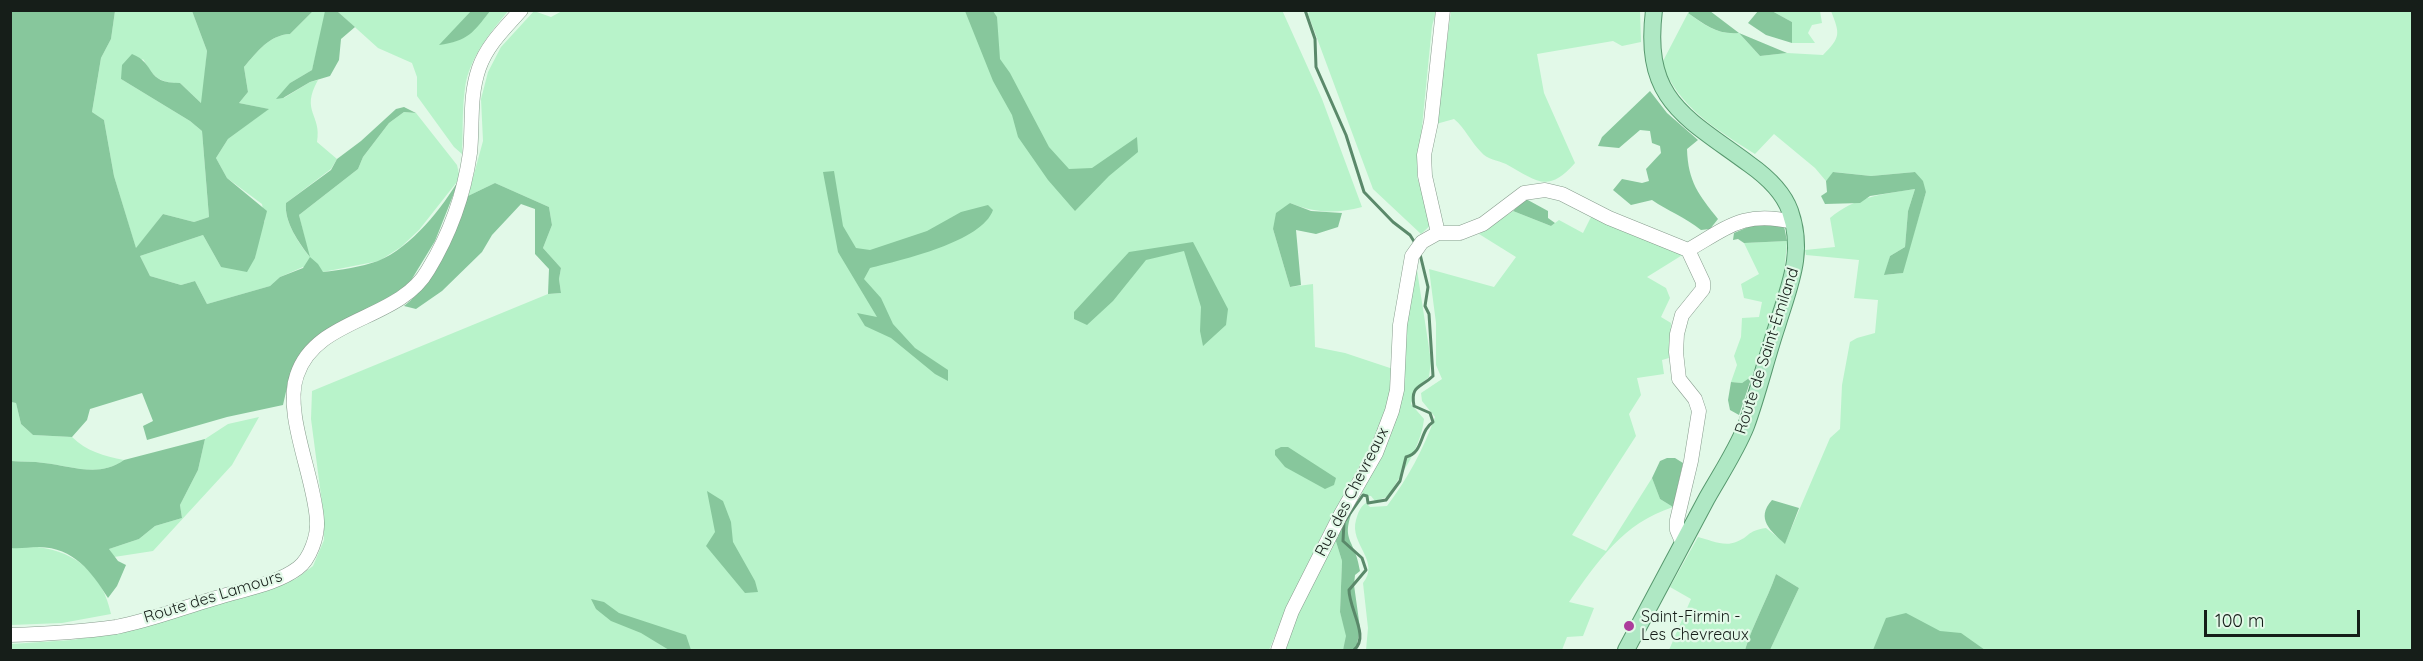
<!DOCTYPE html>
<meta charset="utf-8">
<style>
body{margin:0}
#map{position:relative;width:2423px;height:661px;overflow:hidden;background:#e2f9e8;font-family:Quicksand,sans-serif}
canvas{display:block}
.frame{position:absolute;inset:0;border:12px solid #161e19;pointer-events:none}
.scale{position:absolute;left:2204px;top:610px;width:156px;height:27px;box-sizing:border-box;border:3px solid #161e19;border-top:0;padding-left:8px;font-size:18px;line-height:21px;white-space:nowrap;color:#161e19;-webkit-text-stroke:4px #e2f9e8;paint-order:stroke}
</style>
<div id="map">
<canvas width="2423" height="661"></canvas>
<div class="frame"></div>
<div class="scale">100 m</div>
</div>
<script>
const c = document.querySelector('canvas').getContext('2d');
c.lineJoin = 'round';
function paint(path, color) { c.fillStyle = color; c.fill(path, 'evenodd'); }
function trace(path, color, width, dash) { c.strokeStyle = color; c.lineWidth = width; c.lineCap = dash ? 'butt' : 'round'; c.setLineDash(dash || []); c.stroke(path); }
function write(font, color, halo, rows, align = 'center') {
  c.font = font + ' Quicksand,sans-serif'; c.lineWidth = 4.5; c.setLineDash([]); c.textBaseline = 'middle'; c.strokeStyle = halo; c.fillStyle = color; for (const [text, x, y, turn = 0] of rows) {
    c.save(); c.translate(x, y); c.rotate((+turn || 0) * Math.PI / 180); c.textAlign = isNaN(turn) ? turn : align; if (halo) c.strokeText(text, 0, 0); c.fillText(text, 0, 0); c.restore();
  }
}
paint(new Path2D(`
 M564 10H1282L1322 99 1362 207C1336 214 1315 213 1290 203L1273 229 1290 287 1313 284 1315 347 1345 353 1393 369 1386 418 1326 527 1290 600 1269 650H11V644L72 640 128 631 296 579 313 566 324 540V518L311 419 312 391 548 294 561 293 559 279 561 268 543 248 552 225 549 207 495 183 468 196 483 141 481 99 488 72 501 47 534 11 551 17Z
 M1310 10 1436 11 1432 26 1417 177 1432 224 1421 234 1373 189 1308 14Z
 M115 11H192L207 51 202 104 180 83C158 83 153 76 143 59L121 79 190 121 202 131 209 217 194 222 163 214 136 249 114 176 104 120 92 112 101 58 111 39Z
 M313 11H325V18L312 70 290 83 284 98 310 82 318 80C300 112 322 114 317 142L337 159 331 169 286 203C284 221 298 242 309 256L299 215 358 169 363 157 389 123 404 112 416 113 457 165 460 178 419 230 401 247 379 261 323 272 303 267 280 277 270 286 207 304 195 281 181 285 150 276 140 256 203 235 221 267 255 258 261 226 265 221 262 204 227 178 216 158 228 139 268 109 239 103 248 92 244 67C257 52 269 35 290 34Z
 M337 11H508C490 33 469 58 465 88 462 109 463 132 462 154L454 147 417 96V77L412 63 378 48Z
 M1451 11H1640L1641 42 1622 46 1613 41 1537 54 1544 93 1575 163C1547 195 1536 180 1506 164 1497 160 1488 160 1481 152 1471 142 1465 128 1454 119L1436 124Z
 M1772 11H1820L1822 23 1812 25 1808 33 1815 43H1792V22Z
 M1831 11H2412V650H1770L1799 588 1776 574C1767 600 1753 624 1745 650H1669L1691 599 1670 587 1698 537C1710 540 1724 547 1736 542 1750 537 1746 531 1766 528L1785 543 1830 438 1840 429 1842 385 1850 342 1857 338 1875 333 1878 300 1854 298 1859 260 1806 255 1805 250 1835 247 1830 218C1855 197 1882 194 1915 189L1908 211 1905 247 1890 256 1885 275 1902 273 1926 192 1915 172 1871 176 1834 172 1826 181 1815 168 1774 134 1755 154C1717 130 1678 107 1662 63L1688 13C1704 25 1718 35 1739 33L1760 56 1787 53 1823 55C1841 37 1840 34 1831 11Z
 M1513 211 1551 226 1559 220 1583 233 1592 215 1684 254 1647 277 1666 288 1670 298 1661 317 1671 323 1669 358 1662 360 1664 374 1637 378 1641 395 1629 414 1636 436 1572 535 1606 551 1652 478 1660 499 1673 507C1622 524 1599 560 1569 602L1594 608 1583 636 1567 637 1562 650H1366L1368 628 1363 583C1381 561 1349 544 1356 520 1358 513 1360 507 1366 503L1370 507 1387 506C1408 478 1423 450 1435 417L1422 401 1421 393 1442 379 1436 365V323L1429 269 1494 287 1516 257 1479 234Z
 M1787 241 1784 275 1752 376 1742 383 1731 382 1737 365 1734 356 1741 337 1742 318 1759 317 1762 302 1744 298 1741 284 1759 274 1744 243Z
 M1417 270 1431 361 1429 377 1416 388 1411 404 1424 419C1421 447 1402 474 1387 497L1375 501 1371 496 1364 495 1360 489 1381 451 1412 278Z
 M11 402 16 403 21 424 33 435 72 437C86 451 104 456 124 460 99 478 72 466 44 463 33 461 22 462 11 461Z
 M259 417 232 465 153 551 114 557 109 549 139 539 155 526 182 518 180 505 198 470 205 439 228 424Z
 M1334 535 1342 561 1340 612 1347 636 1343 650H1281Z
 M38 547C77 552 103 575 111 614L62 623 11 625 10 548Z`), '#b8f3ca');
paint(new Path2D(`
 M472 10 490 11C473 33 468 41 439 45Z
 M1692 10 1710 11 1739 33 1787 53 1760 56 1739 33C1718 35 1705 25 1688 13Z
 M10 11H115L111 39 101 58 92 112 104 120 114 176 136 248 163 214 194 222 209 217 202 131 190 121 121 79 122 65 132 54C157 64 144 83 180 83L201 103 207 51 192 11H313L290 34C269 35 257 52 244 67L248 92 239 103 269 109 228 139 216 158 227 178 267 211 255 258 247 272 221 267 203 235 140 256 150 276 181 285 195 281 207 304 270 286 280 277 303 268 310 257C299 243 284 222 286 203L331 170 337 159 361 141 396 109 404 107 416 113 404 112 389 123 363 157 358 169 299 215 310 257 318 264 323 272C341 270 361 267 378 261 412 247 442 208 460 178L435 241 407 287 324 333 301 352 290 374 283 405 227 417 147 440 143 426 153 421 142 393 90 409 87 420 72 437 33 435 21 424 16 403 11 402Z
 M325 11H337L355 27 341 39 339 60 330 76 310 82 283 98 276 99 290 83 312 70Z
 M965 11H993L997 17 1000 59 1010 73 1049 147 1069 169 1092 168 1137 137 1138 152 1109 176 1075 211 1048 180 1018 137 1012 115 993 81Z
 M1758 11H1772L1792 22V43L1766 35 1748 23Z
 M1650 91 1667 113 1698 140 1687 149C1688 182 1699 195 1718 219L1710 229 1701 230C1685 217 1668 211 1652 200L1631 205 1613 190 1622 179 1642 183 1649 181 1646 169 1661 153 1660 146 1652 143 1650 131 1640 130 1619 148 1598 146 1602 137Z
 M834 171 843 226 856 248 870 250 927 231 961 212 988 205 993 210C982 242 901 260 870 268L864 279 881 298 893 324 915 348 948 370V381L935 374 891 338 865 326 857 313 877 317 838 252 823 172Z
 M1833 172 1871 176 1915 172 1923 181 1926 192 1903 273 1884 275 1890 256 1905 247 1908 211 1915 189 1870 196 1860 203 1825 204 1821 196 1827 192 1826 181Z
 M495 183 549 207 552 225 543 248 561 268 559 279 561 293 548 294 549 269 535 254V209L521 204 492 235 482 252 442 291 416 309 404 306C438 280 454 236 468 196Z
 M1526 199 1548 211V218L1555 223 1551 226 1513 211Z
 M1290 203 1311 211 1342 213 1338 227 1316 234 1296 230 1301 285 1290 287 1273 229 1276 213Z
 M1758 223 1784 226 1787 241 1744 243 1738 239 1733 240 1734 233Z
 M1193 242 1228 309 1226 325 1203 346 1200 331 1201 307 1184 251 1146 260 1113 301 1087 325 1074 319V312L1129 252Z
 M1752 376 1739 415 1730 410 1728 400 1731 382 1742 383Z
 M205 439 198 470 180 505 182 518 155 526 139 539 109 549 118 561 126 565 117 586 108 598C91 571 74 548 39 547 29 547 20 549 11 548V461C22 462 33 461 44 463 72 466 99 478 124 460Z
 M1281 447H1288L1336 478 1334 485 1325 489 1285 467 1275 455V450Z
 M1667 458H1675L1683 463 1673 507 1660 499 1652 478 1660 461Z
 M707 491 723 501 731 522 733 542 755 581 758 592 745 593 706 546 715 532Z
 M1772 500 1799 508 1785 544C1771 531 1755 519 1772 500Z
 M1356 502C1338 543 1355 536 1360 571L1355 575 1354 585 1360 628 1356 650H1343L1346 636 1340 612 1342 561 1334 535Z
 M1776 574 1799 588 1770 650H1745C1753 624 1767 600 1776 574Z
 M591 599 604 602 619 613 686 635 691 650H669L641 633 611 621 596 609Z
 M1906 613 1940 631 1961 633 1985 650H1873L1886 618Z`), '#87c79c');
trace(new Path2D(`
 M1305 10 1315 39 1316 67 1346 135 1364 192 1393 222 1410 235 1415 243
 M1354 650C1370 637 1349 609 1349 590L1366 570 1362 558 1343 541 1344 522 1363 495 1367 496 1368 503 1386 500 1400 481 1406 457C1424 453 1419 431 1433 422L1430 413 1414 406C1410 385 1421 388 1433 376L1429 314 1425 306 1428 287 1420 254`), '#5a896a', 3);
const minor = new Path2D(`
 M1438 233H1460L1483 224 1524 193 1545 190 1562 194 1609 218 1688 250 1703 282V289L1682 315 1677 334 1676 352 1679 379 1695 399 1699 411 1691 461 1677 520V530L1683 544
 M1438 233 1425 176 1424 155 1431 122 1443 10
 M1688 250C1728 227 1745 210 1793 222
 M10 635C46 634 81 632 116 627 153 620 190 605 226 595 250 588 278 583 298 568 310 559 318 536 317 521 315 478 283 413 297 375 316 317 399 321 428 270 450 234 464 195 470 153 473 124 469 97 479 68 487 45 505 28 521 10
 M1278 650 1292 611 1341 514 1376 453 1392 411 1397 390 1400 325 1412 256 1422 242 1438 233`);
const major = new Path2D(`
 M1626 650C1653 600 1680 549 1707 498 1720 475 1736 451 1746 426 1758 393 1766 359 1777 326 1789 286 1805 253 1790 211 1783 191 1766 176 1749 164 1684 116 1643 100 1654 10`);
trace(minor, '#879c8d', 15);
trace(major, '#57986e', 18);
trace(minor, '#fff', 14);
trace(major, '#afe8c4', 16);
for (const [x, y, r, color] of [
 [1629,626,6,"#ac3d9b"]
]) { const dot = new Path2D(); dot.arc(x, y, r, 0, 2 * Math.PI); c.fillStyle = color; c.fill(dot); trace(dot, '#e2f9e8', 2); }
write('16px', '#161e19', '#e2f9e8', [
 ["Route de Saint-Émiland",1767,351,-72],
 ["Rue des Chevreaux",1352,492,-63],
 ["Route des Lamours",213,597,-17]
]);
write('16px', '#161e19', '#e2f9e8', [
 ["Saint-Firmin -",1641,617],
 ["Les Chevreaux",1641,635]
], 'left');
</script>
